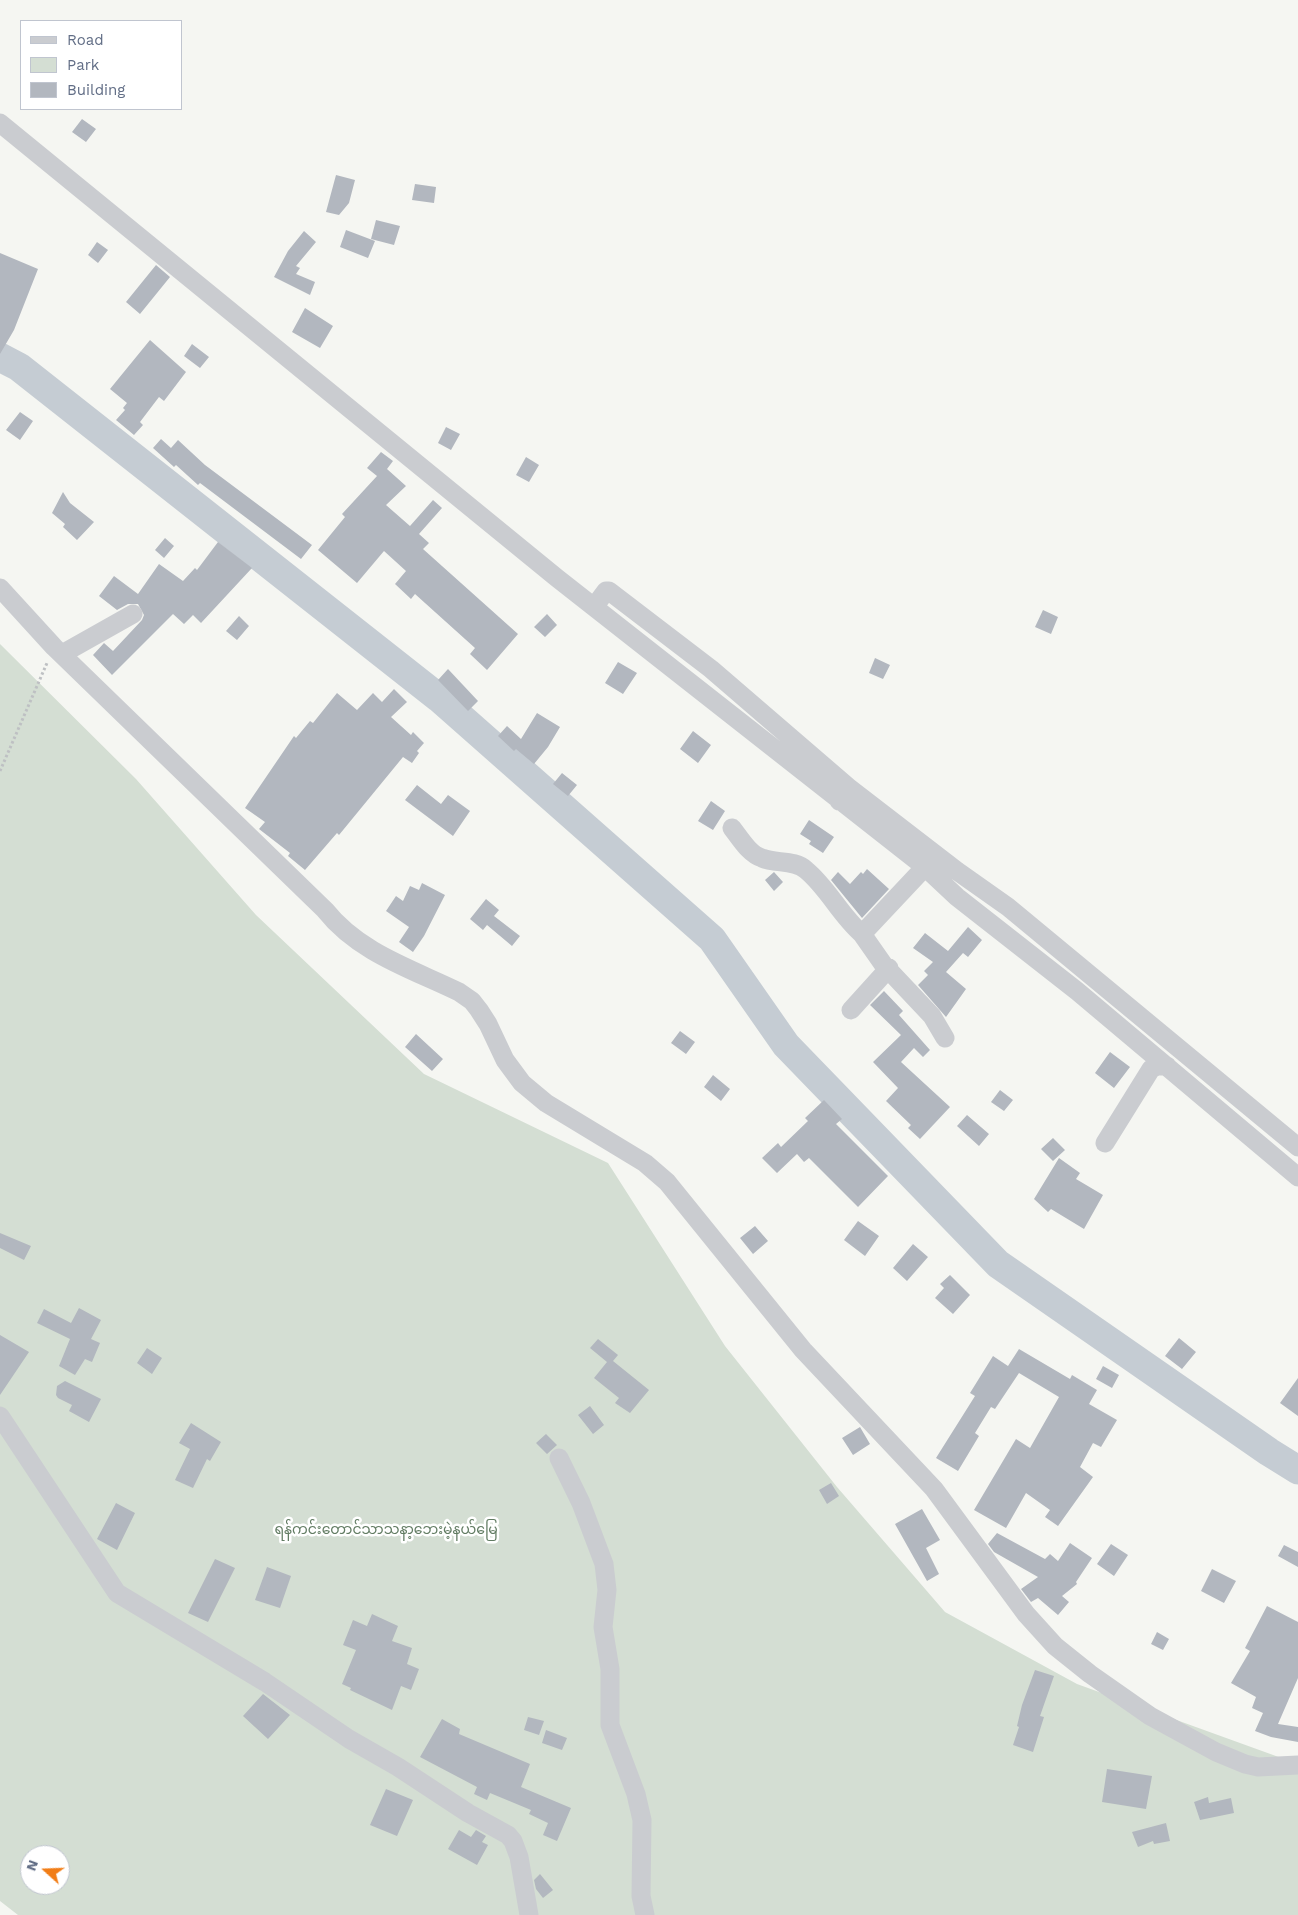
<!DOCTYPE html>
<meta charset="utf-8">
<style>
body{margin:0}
#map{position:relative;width:1298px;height:1915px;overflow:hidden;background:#f5f6f2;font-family:"Work Sans",sans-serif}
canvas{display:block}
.legend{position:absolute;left:20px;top:20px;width:162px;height:90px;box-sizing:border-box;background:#fff;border:1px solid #c0c5cf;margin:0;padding:6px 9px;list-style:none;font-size:15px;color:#626e86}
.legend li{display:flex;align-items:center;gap:10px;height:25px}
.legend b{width:25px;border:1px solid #c0c5cf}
.north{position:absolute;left:20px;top:1845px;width:50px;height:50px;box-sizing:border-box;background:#fff;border:1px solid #c0c5cf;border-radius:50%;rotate:290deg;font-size:14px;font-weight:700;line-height:20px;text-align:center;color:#626e86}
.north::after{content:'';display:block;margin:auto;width:18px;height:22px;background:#f17d17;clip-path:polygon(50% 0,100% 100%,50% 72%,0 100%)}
</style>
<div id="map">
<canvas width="1298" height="1915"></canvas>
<ul class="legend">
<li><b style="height:6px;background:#caccd0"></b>Road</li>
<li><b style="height:14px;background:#d4ded3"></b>Park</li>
<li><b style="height:14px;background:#b2b7bf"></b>Building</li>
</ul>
<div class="north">N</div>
</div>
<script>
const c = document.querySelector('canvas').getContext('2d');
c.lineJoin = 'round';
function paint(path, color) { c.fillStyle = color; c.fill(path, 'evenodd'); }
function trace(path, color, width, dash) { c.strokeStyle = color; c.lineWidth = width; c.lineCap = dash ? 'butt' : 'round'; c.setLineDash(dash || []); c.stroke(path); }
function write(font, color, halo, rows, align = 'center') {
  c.font = font + ' "Work Sans","Noto Sans Myanmar",sans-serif'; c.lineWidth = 5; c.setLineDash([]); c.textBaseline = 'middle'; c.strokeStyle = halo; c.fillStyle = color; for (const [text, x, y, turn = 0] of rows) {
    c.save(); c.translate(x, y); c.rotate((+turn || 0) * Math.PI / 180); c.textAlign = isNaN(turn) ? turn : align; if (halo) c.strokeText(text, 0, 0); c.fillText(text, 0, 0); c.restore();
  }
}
paint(new Path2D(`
 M0 644 136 779 256 915 424 1074 608 1163 725 1346 837 1487 945 1612 1077 1684 1298 1764V1915H18L0 1901ZM30 1855H60V1885H30Z`), '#d4ded3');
trace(new Path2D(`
 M0 357 19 367 439 698 712 939 786 1045 998 1264 1269 1452 1298 1470`), '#c5ccd3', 29);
paint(new Path2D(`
 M82 119 96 129 86 142 72 132Z
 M336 175 355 180 349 203 339 215 326 212Z
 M415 184 436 187 434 203 412 200Z
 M376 220 400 226 394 245 371 239Z
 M346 230 375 241 368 258 340 247Z
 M304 231 316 242 296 266 300 268 296 274 315 282 310 295 274 277 288 251Z
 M97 242 108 250 98 263 88 255Z
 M0 253 38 269 14 330 0 354Z
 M156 265 170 277 140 314 126 302Z
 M305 308 333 326 320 348 292 332Z
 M150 340 186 372 164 401 159 397 140 422 143 425 134 435 116 420 125 410 123 408 127 403 110 389Z
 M192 344 209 357 200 368 184 356Z
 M20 412 33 421 20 440 6 430Z
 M446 427 460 434 451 450 438 443Z
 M161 439 171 448 178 440 205 465 312 545 301 559 200 483 198 485 176 465 174 467 153 448Z
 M381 452 393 461 387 469 406 486 386 505 410 526 433 500 442 508 419 534 429 543 423 549 518 634 487 670 470 654 475 648 415 594 411 599 395 584 406 571 384 551 357 583 318 550 345 517 342 514 377 476 367 468Z
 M526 457 539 465 529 482 516 475Z
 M63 492 70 503 94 522 77 540 63 527 65 524 52 513Z
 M165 538 174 546 164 558 155 550Z
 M218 542 252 568 201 623 193 615 184 624 173 614 112 675 93 655 104 643 113 651 142 620 144 615 138 604H128L117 610 99 596 114 576 138 594 159 564 183 581 195 568 197 570Z
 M1043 610 1058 617 1051 634 1035 627Z
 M547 614 557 625 545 637 534 627Z
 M239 616 249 626 237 640 226 631Z
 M875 658 890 665 883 679 869 673Z
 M618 662 637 673 623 694 605 683Z
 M448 669 478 701 468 711 438 680Z
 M394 689 407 702 391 717 411 735 413 732 424 743 417 751 419 753 412 763 403 757 339 835 337 833 305 870 288 856 290 853 259 829 265 822 245 808 294 736 296 738 310 721 313 723 337 693 357 710 373 693 382 702Z
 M537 713 560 727 548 747 534 764 516 749 514 751 498 736 507 726 521 739Z
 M693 731 711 745 698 763 680 749Z
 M562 773 577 785 568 796 553 784Z
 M417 785 441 804 448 795 470 811 453 836 405 800Z
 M711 801 725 811 713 830 698 821Z
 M809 820 834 837 823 853 809 844 811 841 800 834Z
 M867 869 889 889 862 918 831 880 838 872 850 884 861 872 863 874Z
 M774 872 783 882 774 891 765 880Z
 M422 883 445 895 424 936 413 952 399 942 409 927 386 911 396 896 403 901 410 886 419 890Z
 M486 899 499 910 494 916 520 936 512 946 487 925 483 930 470 919Z
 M968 927 982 940 968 957 963 953 946 972 966 989 946 1017 918 985 928 975 924 971 933 962 913 948 925 933 948 951Z
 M884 991 903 1011 899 1015 930 1050 923 1057 914 1048 901 1062 950 1107 920 1139 908 1128 911 1125 886 1101 898 1088 873 1062 901 1035 870 1005Z
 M680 1031 695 1042 686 1054 671 1043Z
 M416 1034 443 1059 432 1071 405 1047Z
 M1110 1052 1130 1067 1114 1088 1095 1073Z
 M713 1075 730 1089 721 1101 704 1087Z
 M1000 1090 1013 1100 1004 1111 991 1102Z
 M824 1100 842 1119 836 1124 888 1176 858 1207 809 1158 804 1162 797 1154 777 1173 762 1158 778 1143 781 1147 808 1121 805 1118Z
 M967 1115 989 1134 979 1146 957 1126Z
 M1053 1138 1065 1150 1053 1161 1041 1149Z
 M1059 1158 1080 1173 1076 1179 1103 1195 1084 1229 1051 1209 1048 1212 1034 1199Z
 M858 1221 879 1236 865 1256 844 1240Z
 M755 1226 768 1241 753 1254 740 1238Z
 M0 1233 31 1246 24 1260 0 1248Z
 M913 1244 928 1257 907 1281 893 1268Z
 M950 1275 970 1295 953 1314 935 1298 944 1288 940 1284Z
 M79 1308 101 1320 91 1339 100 1343 92 1362 85 1359 75 1375 59 1366 70 1339 37 1323 44 1309 71 1323Z
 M0 1335 29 1352 0 1395Z
 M1179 1338 1196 1352 1182 1369 1165 1356Z
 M598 1339 618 1355 613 1361 649 1390 630 1413 615 1403 619 1398 594 1378 607 1362 590 1348Z
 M147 1348 162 1358 152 1374 137 1363Z
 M1019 1349 1070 1379 1072 1375 1097 1390 1089 1404 1117 1420 1101 1447 1093 1443 1080 1467 1093 1477 1058 1526 1045 1517 1050 1510 1026 1493 1006 1528 974 1510 1016 1439 1030 1448 1059 1397 1019 1373 995 1409 991 1407 975 1433 979 1436 958 1471 936 1458 975 1396 970 1393 993 1356 1008 1366Z
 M1103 1366 1119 1375 1112 1388 1096 1379Z
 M1298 1378V1416L1280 1403Z
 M65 1381 101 1399 89 1422 69 1411 72 1405 58 1398 56 1395 57 1386Z
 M590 1406 604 1425 593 1434 578 1415Z
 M191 1423 221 1442 210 1461 207 1459 193 1488 175 1480 190 1449 179 1443Z
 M860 1427 870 1444 853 1455 842 1438Z
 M546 1434 557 1445 547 1454 536 1443Z
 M831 1483 839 1496 827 1504 819 1490Z
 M116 1503 135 1513 117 1550 97 1539Z
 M922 1509 940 1540 926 1548 939 1574 927 1581 895 1524Z
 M997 1533 1045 1559 1050 1554 1058 1561 1070 1543 1092 1558 1076 1582 1077 1584 1062 1596 1069 1602 1058 1615 1038 1598 1031 1602 1021 1589 1038 1577 994 1552 988 1544Z
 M1111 1544 1128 1555 1114 1576 1097 1564Z
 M1284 1545 1298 1552V1567L1278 1556Z
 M215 1559 235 1568 208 1622 188 1613Z
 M267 1567 291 1576 280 1608 255 1600Z
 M1212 1569 1236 1581 1224 1603 1201 1591Z
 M1267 1606 1298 1622V1678L1278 1724 1298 1727V1742L1271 1737 1255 1731 1263 1713 1252 1708 1256 1697 1231 1683 1250 1651 1245 1648Z
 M372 1614 398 1626 392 1641 412 1648 407 1664 419 1669 411 1690 401 1686 392 1710 350 1690 351 1688 342 1684 356 1650 343 1645 353 1620 367 1626Z
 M1157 1632 1169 1639 1163 1650 1151 1644Z
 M1035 1670 1054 1676 1040 1716 1044 1717 1033 1752 1013 1745 1019 1727 1017 1726 1022 1705Z
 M263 1694 290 1715 268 1739 243 1716Z
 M528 1717 544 1721 539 1735 524 1730Z
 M442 1719 460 1729 459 1734 530 1764 521 1787 571 1808 557 1841 543 1835 548 1823 529 1814 531 1810 490 1793 487 1800 474 1794 477 1787 420 1757Z
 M546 1730 567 1738 562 1750 542 1743Z
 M1107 1769 1152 1776 1146 1809 1102 1802Z
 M386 1789 413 1800 397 1836 370 1825Z
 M1208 1797 1209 1803 1231 1798 1234 1813 1200 1820 1194 1802Z
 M1166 1823 1170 1841 1154 1844 1153 1841 1138 1847 1132 1832Z
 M459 1830 471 1837 476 1830 486 1836 482 1842 488 1845 477 1865 448 1849Z
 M540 1874 553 1890 543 1898 536 1889 534 1880Z`), '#b2b7bf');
trace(new Path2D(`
 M0 771 47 663`), '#bec0c3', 3, [2.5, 2.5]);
trace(new Path2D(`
 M0 123 557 578 925 867 957 897 1077 991 1298 1177
 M0 588 54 647 325 910C359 953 412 969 459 992L472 1001 479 1010 488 1024 505 1060 522 1083 546 1103 645 1163 667 1182 803 1350 934 1489 1026 1614 1055 1646 1090 1674 1150 1716 1216 1752 1245 1764 1258 1767 1298 1765
 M594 607 606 591H609L711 669 848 787
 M62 654 133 614
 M839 801 848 787 957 871 1008 907 1298 1147
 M732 828C740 838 749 854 762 858 775 864 795 859 806 870 828 888 840 915 862 934L925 867
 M862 934 883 964 932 1016 945 1038
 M851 1010 889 968
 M1105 1143 1151 1069 1157 1066H1167
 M0 1416 117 1593 265 1682 349 1739 398 1767 468 1813 508 1835 513 1841 519 1857 529 1915
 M559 1458 581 1503 604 1564 607 1590 603 1627 610 1669V1725L636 1794 642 1820 641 1896 645 1915`), '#caccd0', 19);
write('14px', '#627c63', '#fff', [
 ["ရန်ကင်းတောင်သာသနာ့ဘေးမဲ့နယ်မြေ",386,1530]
]);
</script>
